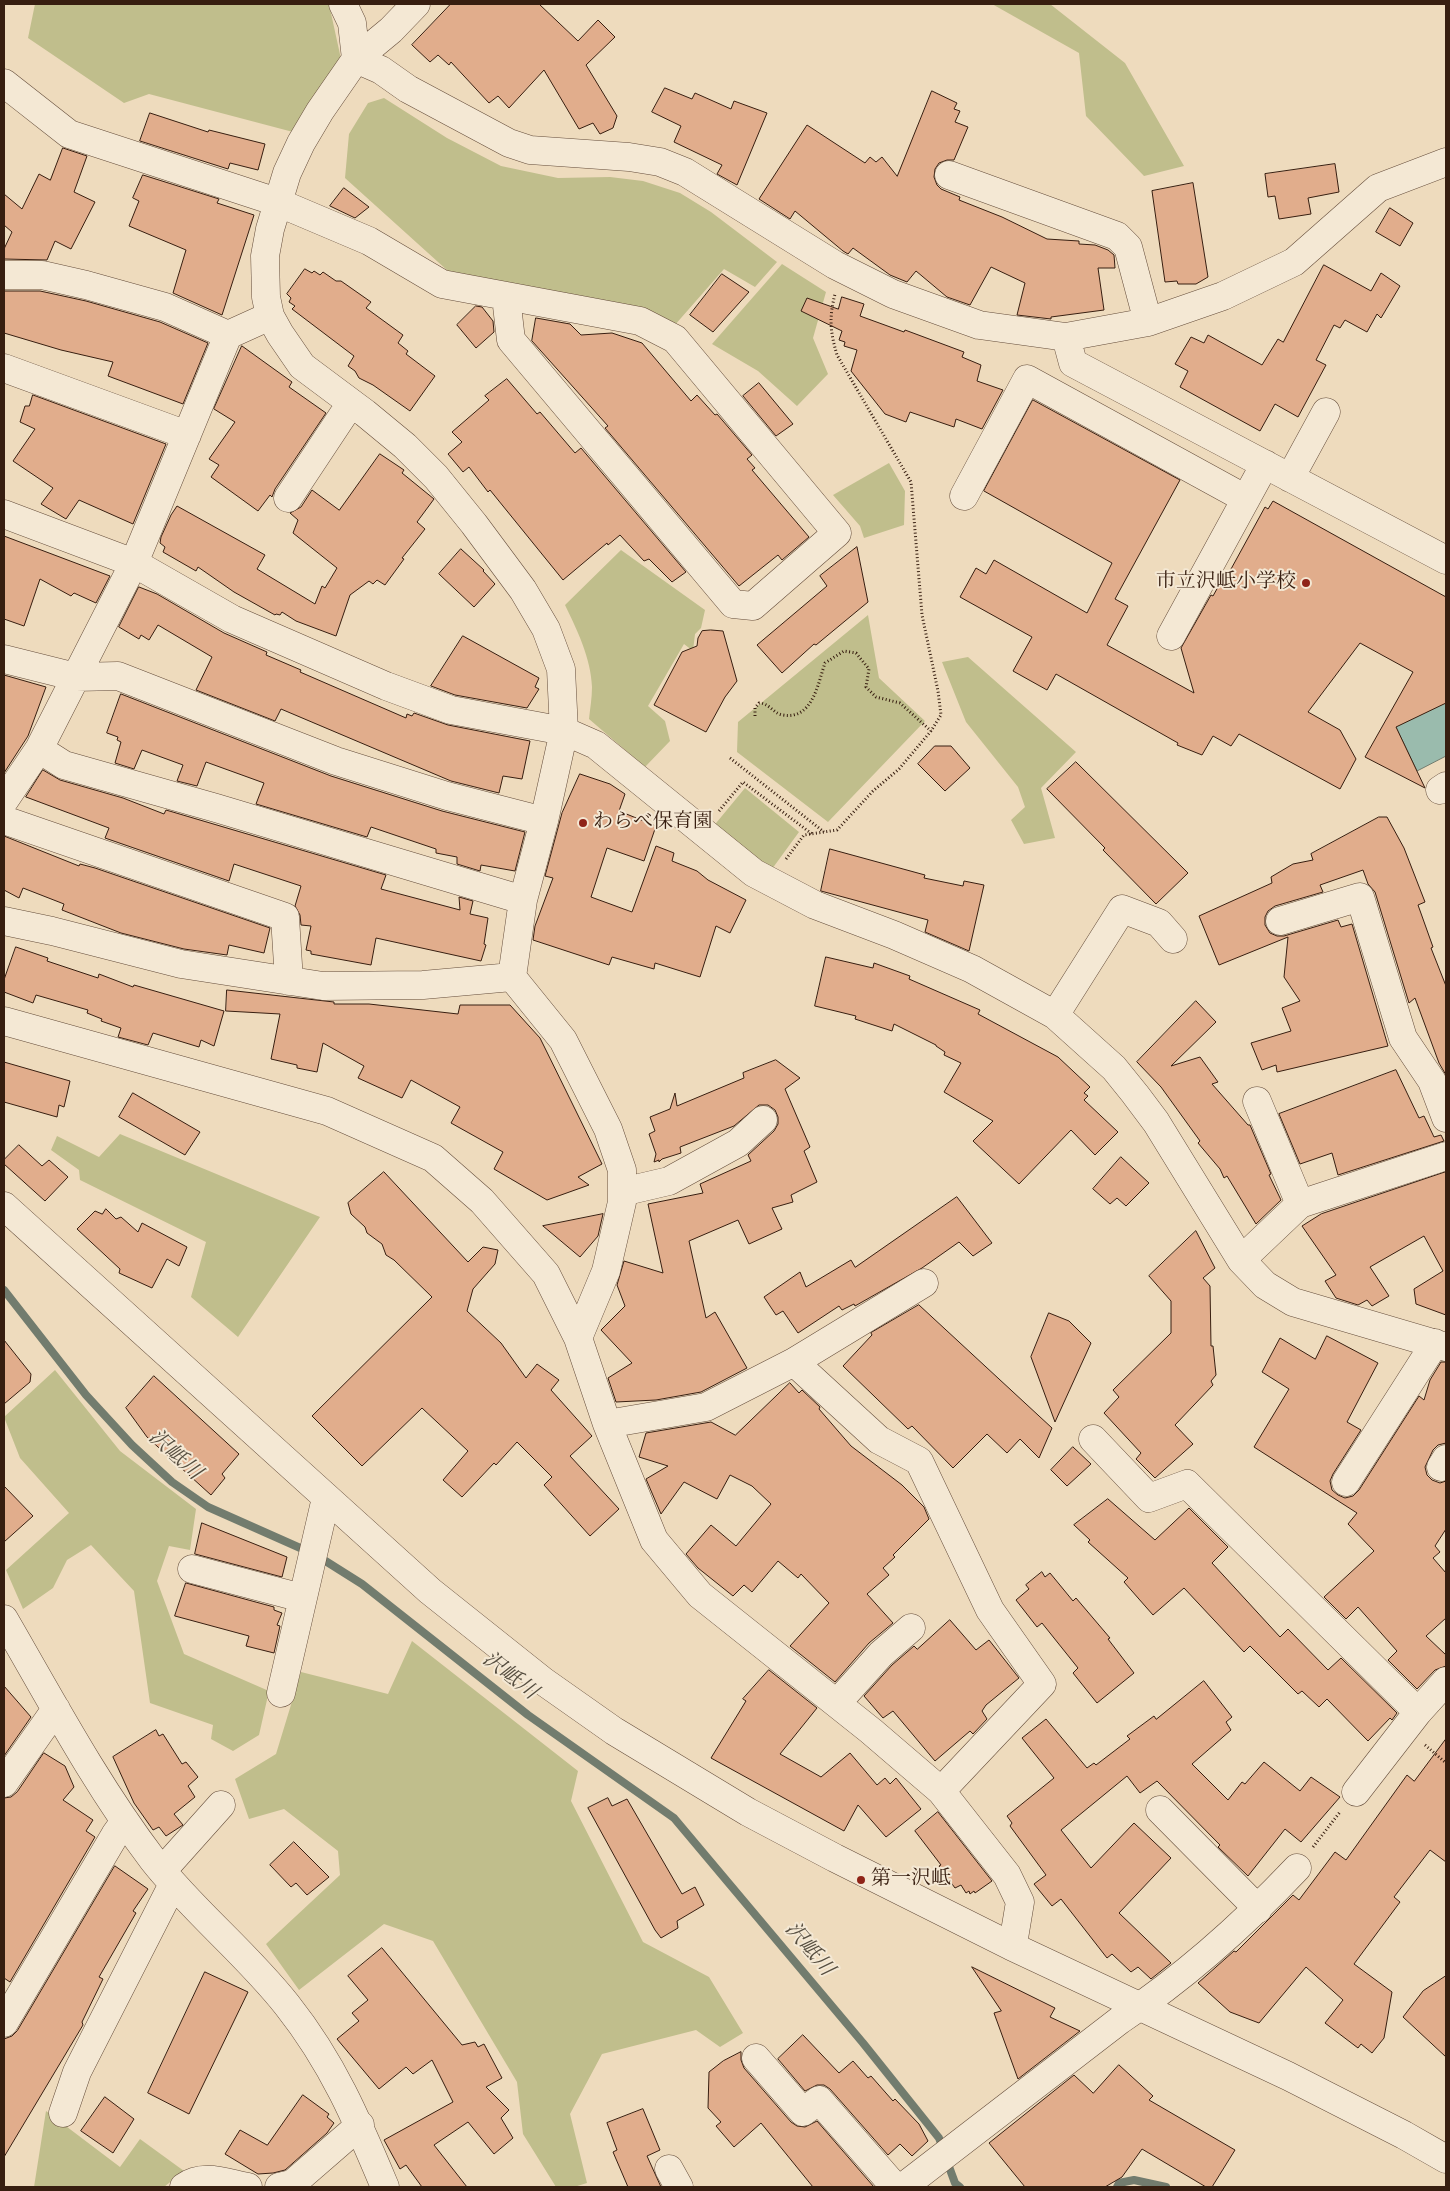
<!DOCTYPE html>
<meta charset="utf-8">
<style>
body{margin:0}
#map{position:relative;width:1450px;height:2191px;overflow:hidden;background:#eedbbd;font-family:"IM FELL English",serif}
canvas{display:block}
.frame{position:absolute;inset:0;border:5px solid #371e10;pointer-events:none}
</style>
<div id="map">
<canvas width="1450" height="2191"></canvas>
<div class="frame"></div>
</div>
<script>
const c = document.querySelector('canvas').getContext('2d');
c.lineJoin = 'round';
function paint(path, color) { c.fillStyle = color; c.fill(path, 'evenodd'); }
function trace(path, color, width, dash) { c.strokeStyle = color; c.lineWidth = width; c.lineCap = dash ? 'butt' : 'round'; c.setLineDash(dash || []); c.stroke(path); }
function write(font, color, halo, rows, align = 'center') {
  c.font = font + ' "IM FELL English","Noto Serif JP",serif'; c.lineWidth = 4; c.setLineDash([]); c.textBaseline = 'middle'; c.strokeStyle = halo; c.fillStyle = color; for (const [text, x, y, turn = 0] of rows) {
    c.save(); c.translate(x, y); c.rotate((+turn || 0) * Math.PI / 180); c.textAlign = isNaN(turn) ? turn : align; if (halo) c.strokeText(text, 0, 0); c.fillText(text, 0, 0); c.restore();
  }
}
paint(new Path2D(`
 M35 4H329L341 59 293 132 149 94 124 103 28 38Z
 M992 4H1050L1125 63 1184 166 1144 176 1086 116 1079 53Z
 M384 98 447 138 501 166 558 178 610 177 643 181 680 193 711 212 777 262 755 287 724 269 674 326 448 271 345 178 349 134 368 103Z
 M782 264 826 292 813 338 828 374 797 406 758 371 712 344Z
 M889 463 905 491 904 525 864 538 860 526 833 495Z
 M621 550 705 610 701 628 695 634 693 651 684 644 648 706 665 721 670 741 645 767 589 719C590 709 592 698 592 687 591 658 577 630 565 605Z
 M868 615 879 678 925 721 828 822 737 752 738 722Z
 M968 657 1076 752 1041 788 1055 838 1024 844 1011 820 1025 807 1018 787 966 722 942 662Z
 M745 788 799 832 772 869 712 828Z
 M120 1134 320 1217 238 1337 191 1297 206 1242 80 1180 79 1170 51 1150 57 1136 99 1157Z
 M55 1370 120 1451 196 1509 190 1550 169 1546 157 1581 184 1654 269 1691 259 1735 233 1751 211 1739 213 1725 150 1703 134 1591 91 1545 67 1560 53 1588 23 1609 6 1570 69 1513 20 1458 4 1417Z
 M412 1641 578 1771 571 1801 643 1942 709 1977 743 2033 720 2047 696 2030 602 2054 570 2114 587 2183 574 2187H556L523 2134 517 2082 433 1941 384 1924 299 1990 266 1944 340 1875 338 1851 284 1809 249 1819 235 1779 276 1754 301 1672 388 1694Z
 M46 2111 120 2167 140 2139 184 2171 164 2187H34Z`), '#c0be8c');
const water = new Path2D(`
 M1446 703V756L1417 771 1396 727Z`);
paint(water, '#9abbad');
trace(water, '#727c6e', 1);
trace(new Path2D(`
 M4 1290 86 1395 132 1445 172 1482 208 1507 316 1555 362 1584 528 1715 674 1818 863 2043 939 2138 943 2149
 M948 2164 955 2183 960 2187
 M1117 2187 1119 2183 1134 2180 1166 2187`), '#727c6e', 8);
const building = new Path2D(`
 M451 4H539L578 41 598 20 615 37 586 65 617 116 613 128 600 134 593 123 579 129 544 70 509 108 498 96 489 103 451 62 449 65 438 55 430 62 412 45Z
 M665 88 692 99 695 93 731 109 734 101 767 113 737 185 717 174 722 165 674 142 681 126 652 112Z
 M932 91 957 103 954 109 960 111 955 122 968 127 954 160H947L939 163 935 169 934 177 937 185 941 189 960 197 959 200 1002 217 1047 239 1079 241V244L1095 245 1108 250 1114 255 1115 268H1098L1104 310 1051 317V319L1017 315 1025 283 991 267 970 305 947 297 916 271 907 282 890 275 853 248 848 254 843 251 795 211 790 219 759 199 807 125 865 163 870 157 876 162 882 157 897 176Z
 M150 113 208 132 209 130 265 144 258 170 230 163 228 169 140 141Z
 M63 148 87 156 74 192 95 202 71 249 55 241 47 260 4 259V249L12 232 4 225V194L22 209 39 174 50 180Z
 M1335 164 1339 192 1308 198 1311 214 1279 219 1275 196 1268 197 1265 174Z
 M143 175 219 199 217 203 254 215 222 315 173 293 186 250 129 226 139 201 133 198Z
 M1193 183 1208 277 1196 284H1178L1177 281 1165 282 1152 191Z
 M344 188 369 207 355 218 330 206Z
 M1390 208 1413 223 1400 246 1376 232Z
 M1324 265 1371 291 1381 273 1400 286 1381 318 1377 314 1367 332 1345 320 1340 328 1334 325 1316 360 1326 365 1298 417 1275 404 1260 431 1180 387 1188 371 1175 364 1191 337 1204 343 1208 335 1262 365 1278 339 1283 342Z
 M305 269 312 273 314 271 320 275 323 272 336 281H341L371 302 366 308 403 335 398 343 408 351 406 354 435 376 410 411 373 385 359 378 355 371 348 366 354 356 292 309 295 306 289 302 291 298 287 294Z
 M722 274 749 292 713 332 690 315Z
 M4 291H40L86 301 160 322 208 343 183 404 108 376 113 362 61 350 4 333Z
 M842 297 864 304 860 316 904 332 905 330 964 352 962 357 981 365 977 381 1003 390 982 429 956 419 954 427 910 412 906 422 885 414 851 371 857 350 844 346 845 342 839 340 842 331 801 311 807 298 838 309Z
 M476 306 482 307 493 321 494 332 476 348 457 325Z
 M536 318 570 324 581 335 612 333 642 343 691 401 697 395 715 415 717 414 752 455 747 459 755 468 752 470 809 537 782 560 778 555 739 586 605 428 608 426 532 341Z
 M242 346 292 382 289 387 326 413 275 489 272 497 270 495 258 511 211 477 219 465 209 459 235 422 214 409Z
 M507 379 537 414 540 412 575 453 581 448 686 572 672 582 649 559 644 561 620 535 608 545 607 543 563 580 490 490 488 492 469 467 463 472 448 454 462 442 452 432 489 400 485 396Z
 M759 383 793 424 776 436 743 396Z
 M33 395 166 444 133 524 79 500 66 519 41 504 53 488 13 461 35 429 20 422 25 406H29Z
 M1033 400 1180 480 1115 599 1128 606 1107 645 1194 693 1181 648 1211 595 1213 596 1223 578 1225 580 1265 507 1268 509 1273 501 1446 597V703L1396 727 1425 788 1365 757 1413 672 1360 643 1308 712 1340 730 1356 759 1340 789 1239 734 1231 746 1213 736 1202 755 1177 745 1178 743 1056 674 1047 690 1013 671 1032 637 960 597 976 568 986 574 994 560 1087 613 1112 563 984 491Z
 M380 454 404 470 402 473 434 499 417 522 425 529 402 558 404 559 385 585 377 580 373 584 369 581 350 595 336 636 296 621 282 612 280 615 276 614 275 615 234 592 198 567 196 571 163 552 165 547 160 543 161 537 171 515 177 506 265 555 257 569 315 604 322 586 325 588 337 568 293 533 298 520 290 513 301 507 312 490 339 510Z
 M4 536 110 576 96 603 74 593 71 596 40 579 24 626 4 619Z
 M857 547 868 602 816 645 814 644 782 673 757 645 827 586 820 576Z
 M461 549 484 570 483 571 495 584 474 607 439 574Z
 M139 587 157 594 224 633 267 652 266 655 301 670 300 672 406 718 407 714 412 716 414 713 448 725 530 741 522 779 503 776 499 793 451 781 281 709 275 721 196 690 212 657 158 625 149 640 141 635 139 639 119 627Z
 M711 630 723 631 737 681 725 697 706 732 654 705 682 652 697 646 698 638 702 631Z
 M463 636 539 678 535 687 539 689 527 708 455 695 431 686Z
 M4 675 46 687 28 736 4 773Z
 M121 694 331 776 442 811 525 832 515 871 481 865 480 871 457 864V857L436 853V849L371 827 367 837 256 804 264 783 206 762 197 786 177 781 183 765 142 750 134 769 115 763 121 742 117 740 118 737 107 733Z
 M935 746H951L970 768 945 791 918 764Z
 M1076 762 1188 873 1156 904 1103 850 1105 848 1047 789Z
 M43 770 60 780 123 798 164 814 166 810 386 875 381 889 460 910 459 897 473 901 470 914 488 918 484 944 486 945 481 961 376 938 371 965 311 954V951L306 950 311 926 301 925 300 915 295 906 301 886 234 864 229 881 105 838 109 828 26 797Z
 M580 774 610 784 625 794 619 811 656 826 644 861 607 848 591 897 632 912 656 846 674 853 672 861 697 871 708 880 746 900 730 933 716 926 700 977 655 963 654 969 612 957 609 965 533 940 535 926 553 878 545 876 562 813Z
 M1379 817H1387L1404 848 1425 902 1418 905 1433 947 1431 948 1446 986V1075L1439 1063 1415 998 1409 1003 1375 892 1368 884 1363 870 1320 885 1323 892 1275 906 1268 911 1265 917V925L1270 933 1277 936H1284L1338 920 1341 927 1352 924 1388 1046 1277 1072 1276 1065 1262 1070 1251 1043 1291 1031 1282 1008 1300 1001 1284 977 1288 937 1219 965 1199 916 1272 883 1271 877 1293 864 1313 860 1311 854Z
 M4 836 79 866 80 864 95 868 270 928 264 953 229 945 227 955 184 949 121 933 62 910 64 904 23 888 19 898 4 890Z
 M830 849 925 875 924 878 963 886 964 881 984 885 969 951 925 932 928 920 821 891Z
 M16 947 48 958 47 961 98 978 99 974 133 987 134 985 224 1011 214 1046 201 1040 199 1047 153 1033 148 1045 118 1037 121 1028 101 1021 102 1019 87 1013 88 1010 36 995 33 1003 4 992V980Z
 M826 957 873 968 874 963 910 976 909 979 980 1010 978 1014 1058 1057 1090 1087 1084 1093 1088 1096 1084 1100 1118 1132 1095 1155 1071 1130 1019 1184 973 1141 993 1121 944 1092 961 1063 944 1055 945 1052 936 1046V1045L894 1024 892 1031 855 1019 856 1016 815 1006Z
 M227 990 334 1002V1004H369L458 1014 460 1005H510L540 1038 602 1164 578 1177 589 1185 547 1200 494 1169 503 1152 451 1123 460 1107 411 1080 402 1098 358 1078 364 1066 323 1043 317 1072 297 1068V1065L271 1059 280 1014 226 1011Z
 M1196 1001 1216 1022 1171 1066 1200 1057 1218 1082 1212 1084 1248 1125H1250L1271 1174 1269 1175 1281 1200 1256 1224 1227 1176 1224 1178 1220 1169 1198 1143 1200 1141 1161 1087 1137 1062Z
 M776 1060 800 1078 785 1089 810 1147 804 1151 817 1182 791 1195 793 1202 772 1208 782 1229 749 1244 738 1220 689 1241 706 1318 715 1312 747 1368 701 1392 656 1400 616 1402 608 1378 632 1363 601 1330 625 1306 617 1285 624 1261 663 1273 648 1204 703 1193 700 1184 751 1161 748 1155 774 1131 778 1124V1117L775 1110 768 1105H759L734 1126 680 1147 681 1153 662 1159 659 1162V1160L654 1162 656 1154 649 1134 655 1131 650 1117 670 1109 675 1093 677 1106 744 1078 743 1073Z
 M4 1062 70 1081 64 1107 59 1105 57 1117 4 1102Z
 M1396 1070 1419 1118 1424 1116 1434 1137 1441 1135 1444 1141 1338 1175 1332 1153 1300 1164 1279 1114Z
 M133 1093 200 1132 185 1155 119 1117Z
 M19 1145 42 1166 49 1160 68 1177 45 1201 4 1164V1160Z
 M1121 1157 1149 1183 1126 1206 1117 1198 1110 1204 1093 1189Z
 M384 1172 468 1262 483 1247 498 1250 495 1264 473 1289 467 1311 501 1343 526 1378 537 1364 559 1380 551 1390 592 1436 570 1456 619 1509 590 1536 544 1485 552 1477 517 1442 496 1465 494 1463 462 1497 443 1480 468 1451 422 1408 362 1466 312 1416 432 1297 394 1260 386 1255 382 1244 367 1233 365 1227 351 1214 348 1203Z
 M1446 1172V1315L1416 1304 1414 1289 1443 1271 1424 1236 1370 1267 1389 1296 1372 1306 1367 1300 1358 1305 1336 1298 1325 1281 1336 1275 1302 1226 1321 1214Z
 M957 1197 992 1243 973 1256 959 1242 922 1268 855 1306 854 1304 842 1310 839 1306 798 1333 783 1311 776 1315 764 1297 800 1272 806 1287 851 1260 855 1267Z
 M106 1209 116 1219 121 1217 138 1232 142 1223 187 1247 179 1266 167 1259 152 1288 119 1273 120 1269 77 1229 95 1211 102 1214Z
 M603 1214 598 1236 580 1257 543 1226Z
 M1196 1231 1215 1268 1203 1278 1210 1286 1211 1346H1213L1216 1375 1211 1381 1213 1385 1175 1425 1193 1444 1155 1478 1136 1459 1141 1453 1104 1413 1119 1397 1113 1390 1171 1333V1301L1149 1276Z
 M919 1305 1052 1428 1039 1458 1020 1439 1007 1453 987 1434 953 1468 912 1426 908 1429 843 1366 872 1335 871 1333Z
 M1049 1313 1069 1321 1091 1343 1055 1422 1031 1357Z
 M1327 1336 1378 1363 1347 1422 1361 1430 1333 1474 1330 1481 1332 1490 1338 1495 1345 1498 1353 1496 1359 1490 1419 1396 1424 1400 1430 1380 1441 1362H1446V1443L1438 1445 1433 1450 1425 1467 1427 1475 1432 1480 1440 1483 1446 1481V1529L1435 1546 1440 1552 1433 1558 1446 1573V1618L1426 1636 1446 1655V1666L1435 1670 1417 1689 1388 1660 1397 1651 1358 1607 1346 1619 1324 1597 1374 1551 1348 1524 1357 1513 1254 1447 1289 1389 1262 1372 1280 1338 1315 1359Z
 M4 1340 31 1374 30 1382 4 1404Z
 M154 1376 239 1454 222 1474 225 1478 211 1495 147 1437 126 1408Z
 M790 1383 799 1393 802 1390 820 1407 819 1409 851 1446 902 1485 924 1507 929 1519 893 1555 895 1557 883 1568 889 1575 867 1594 893 1623 869 1643 835 1682 790 1646 829 1603 801 1574 798 1578 778 1561 752 1592 744 1585 733 1596 698 1568 686 1554 711 1525 736 1546 771 1504 752 1486 730 1475 717 1499 684 1482 661 1514 646 1479 668 1466 639 1457 646 1433 711 1422 735 1435Z
 M1073 1447 1091 1464 1067 1486 1051 1470Z
 M4 1486 33 1516 4 1542Z
 M1108 1499 1155 1540 1189 1508 1228 1547 1212 1563 1280 1637 1288 1629 1328 1670 1341 1658 1397 1713 1392 1720 1390 1718 1368 1741 1327 1699 1319 1707 1302 1691 1298 1694 1250 1646 1244 1652 1184 1588 1153 1615 1124 1582 1128 1578 1088 1542 1090 1540 1074 1525Z
 M202 1523 287 1557 282 1577 195 1554Z
 M1042 1572 1045 1577 1050 1573 1073 1601 1076 1598 1110 1638 1108 1639 1134 1673 1097 1703 1073 1673 1078 1668 1042 1623 1037 1627 1016 1600 1029 1589 1026 1585Z
 M186 1583 274 1607V1610L282 1613 277 1625 280 1626 274 1653 246 1646 249 1636 175 1616Z
 M950 1620 976 1650 989 1640 1019 1678 986 1705 982 1711 987 1719 973 1734 970 1731 935 1761 893 1711 883 1718 864 1696 892 1665 914 1646 917 1649Z
 M769 1670 817 1708 780 1754 821 1777 850 1753 877 1785 885 1778 890 1784 896 1778 921 1809 886 1837 858 1805 844 1831 711 1758 746 1701 743 1699Z
 M1204 1681 1232 1717 1226 1722 1231 1730 1192 1764 1228 1800 1242 1782 1245 1784 1264 1762 1300 1791 1311 1777 1340 1797 1301 1842 1285 1829 1248 1876 1218 1847 1220 1845 1157 1781 1140 1793 1127 1776 1061 1830 1091 1868 1134 1823 1171 1858 1119 1913 1171 1963 1151 1979 1138 1967 1131 1972 1112 1954 1107 1958 1061 1899 1052 1906 1034 1884 1046 1875 1010 1826 1012 1823 1007 1816 1054 1778 1022 1738 1046 1719 1087 1768 1094 1763 1096 1765 1130 1739 1127 1736 1154 1716 1156 1719Z
 M4 1686 31 1717 4 1756Z
 M156 1730 159 1736 163 1734 182 1764 186 1762 198 1777 188 1786 195 1797 174 1814 183 1825 166 1836 159 1827 153 1830 134 1803 113 1757Z
 M1446 1739V1862L1430 1850 1394 1897 1400 1902 1354 1964 1392 1992 1384 2038 1372 2053 1361 2044 1358 2048 1325 2023 1343 2000 1306 1967 1259 2023 1230 2012 1198 1983 1234 1951 1236 1952 1293 1895 1299 1900 1335 1852 1346 1860 1407 1775 1414 1781Z
 M44 1753 65 1766 74 1787 63 1800 93 1820 86 1831 95 1837 10 1982 4 1978V1798L11 1797 17 1792Z
 M608 1798 612 1806 627 1799 682 1894 695 1887 704 1905 677 1921 678 1928 661 1938 655 1930 588 1808Z
 M938 1812 992 1881 975 1893 974 1891 970 1894 969 1891 966 1893 961 1885 955 1888 939 1866 941 1865 915 1831Z
 M294 1842 329 1877 307 1895 296 1883 291 1887 270 1865Z
 M115 1866 148 1889 133 1911 136 1913 99 1977 103 1979 82 2022 83 2025 4 2157V2039L12 2036 17 2031Z
 M382 1948 462 2045 475 2042 478 2047 484 2044 502 2078 486 2087 509 2110 501 2118 513 2138 494 2154 468 2122 434 2145 467 2187H422L406 2165 400 2169 384 2140 453 2102 432 2060 413 2074 406 2067 379 2089 337 2039 359 2021 352 2013 368 2000 348 1976Z
 M972 1967 1055 2008 1050 2017 1080 2031 1018 2079 994 2013 1001 2011Z
 M205 1972 248 1992 189 2114 148 2093Z
 M1446 1976V2057L1403 2017 1423 1991Z
 M803 2035 839 2073 853 2061 868 2078 871 2076 893 2101 895 2099 919 2124 928 2141 912 2156 900 2144 888 2155 830 2089 824 2085H817L805 2091 778 2059Z
 M741 2052V2060L744 2068 791 2122 797 2126 805 2127 817 2121 874 2187H813L761 2123 734 2147 716 2126 721 2122 708 2108 709 2072 723 2061Z
 M1119 2065 1153 2096 1149 2100 1235 2150 1212 2187H1206L1142 2149 1122 2177 1105 2187H1025L989 2143 1074 2075 1093 2093Z
 M303 2095 329 2114 327 2117 334 2123 327 2133 285 2170 273 2173 258 2174 225 2154 240 2130 267 2145Z
 M105 2097 134 2119 113 2153 81 2131Z
 M643 2109 660 2150 647 2156 661 2187H628L613 2152 617 2150 607 2123Z`);
paint(building, '#e1ad8c');
trace(building, '#371e10', 1);
const minor = new Path2D(`
 M343 4 352 23 356 59
 M416 4 391 30 356 59 320 111 301 143 287 173 270 229 265 256 266 297 270 316 280 334 302 366 365 413 405 446 436 477 474 524 523 590 546 629 561 669 564 731 544 821 523 900 512 977 563 1040 608 1129 622 1170V1202L606 1271 578 1338
 M356 59 381 70 408 89 509 143 530 150 629 157 660 162 685 172 835 265 893 294 979 325 1066 337 1148 322 1223 296 1294 262 1378 188 1446 162
 M4 83 69 134 277 202 369 241 442 284 640 321 675 339 837 533 753 606 733 604 511 340 506 297
 M949 175 1117 236 1128 247 1148 322
 M4 275H42L86 285 165 307 228 335
 M1066 337 1073 363 1446 560
 M4 368 187 435
 M1290 478 1326 412
 M964 496 1027 379 1246 499
 M288 498 351 403
 M4 514 134 563 232 619 386 686 451 710 564 731 596 745 754 873 815 905 894 935 972 969 1055 1015 1114 1068 1135 1094 1156 1122 1241 1260 1265 1285 1293 1302 1446 1347
 M1171 636 1265 464
 M4 659 76 677 118 676 336 761 447 796 544 821
 M39 749 64 765 216 808 523 900
 M1440 790 1446 786
 M4 801 39 749 134 563 228 335 270 316
 M4 820 285 917 289 981
 M4 921 52 931 181 964 323 986 423 985 512 977
 M1280 921 1360 897 1403 1038 1432 1081 1446 1118
 M1055 1015 1122 909 1159 923 1173 939
 M4 1021 327 1111 433 1158 482 1201 546 1274 578 1338 607 1424 654 1540 700 1595 871 1731 941 1791 1007 1875 1020 1902 1014 1938 1011 1946
 M622 1192 669 1181 738 1143 763 1120
 M1300 1204 1446 1156
 M4 1206 430 1591 543 1681 614 1731 748 1812 835 1858 1011 1946 1288 2076 1404 2135 1446 2159
 M1241 1260 1300 1204 1257 1101
 M794 1362 924 1283
 M607 1424 706 1407 794 1362 879 1440 919 1461 990 1610 1042 1684 941 1791
 M1093 1439 1149 1498 1187 1484 1418 1712
 M1441 1467 1446 1459
 M1346 1482 1435 1343
 M192 1569 302 1598
 M4 1619C51 1700 96 1785 153 1860 194 1912 246 1953 287 2005 333 2063 357 2120 385 2187
 M281 1693 326 1498
 M837 1703 881 1654 911 1628
 M4 1783 56 1709
 M1356 1792 1418 1712 1446 1681
 M1160 1810 1258 1909
 M162 1871 221 1805
 M4 2023 115 1835 125 1821
 M756 2058 803 2112 819 2100 895 2187
 M63 2113 77 2072 173 1884
 M669 2169 679 2187
 M184 2187C203 2173 226 2183 248 2187
 M279 2187 292 2184 360 2125
 M903 2187 1120 2020C1185 1977 1244 1924 1297 1868`);
trace(minor, '#654d3b', 29);
trace(new Path2D(`
 M755 716V708L759 703C769 703 774 714 783 715 813 720 818 683 825 663L844 651 856 653 869 669 866 687 876 697 900 703 931 731
 M730 758 824 832
 M719 811 743 782 812 834
 M786 859 804 835 837 830 873 791 899 769 931 731 941 715 938 691 922 615 911 482 837 355C830 331 829 318 835 294
 M1425 1745 1446 1763
 M1313 1847 1340 1812`), '#371e10', 3, [1, 2.5]);
trace(minor, '#f4e8d4', 28);
for (const [x, y, r, color] of [
 [1306,583,5,"#8f2418"],
 [583,823,5,"#8f2418"],
 [861,1880,5,"#8f2418"]
]) { const dot = new Path2D(); dot.arc(x, y, r, 0, 2 * Math.PI); c.fillStyle = color; c.fill(dot); trace(dot, '#f4e8d4', 2); }
write('20px', '#371e10', '#f4e8d4', [
 ["市立沢岻小学校",1296,583,"right"],
 ["わらべ保育園",593,823],
 ["第一沢岻",871,1880]
], 'left');
write('italic 21px', '#554d3f', '#f4e8d4', [
 ["沢岻川",174,1456,42],
 ["沢岻川",509,1677,38],
 ["沢岻川",808,1950,50]
]);
</script>
